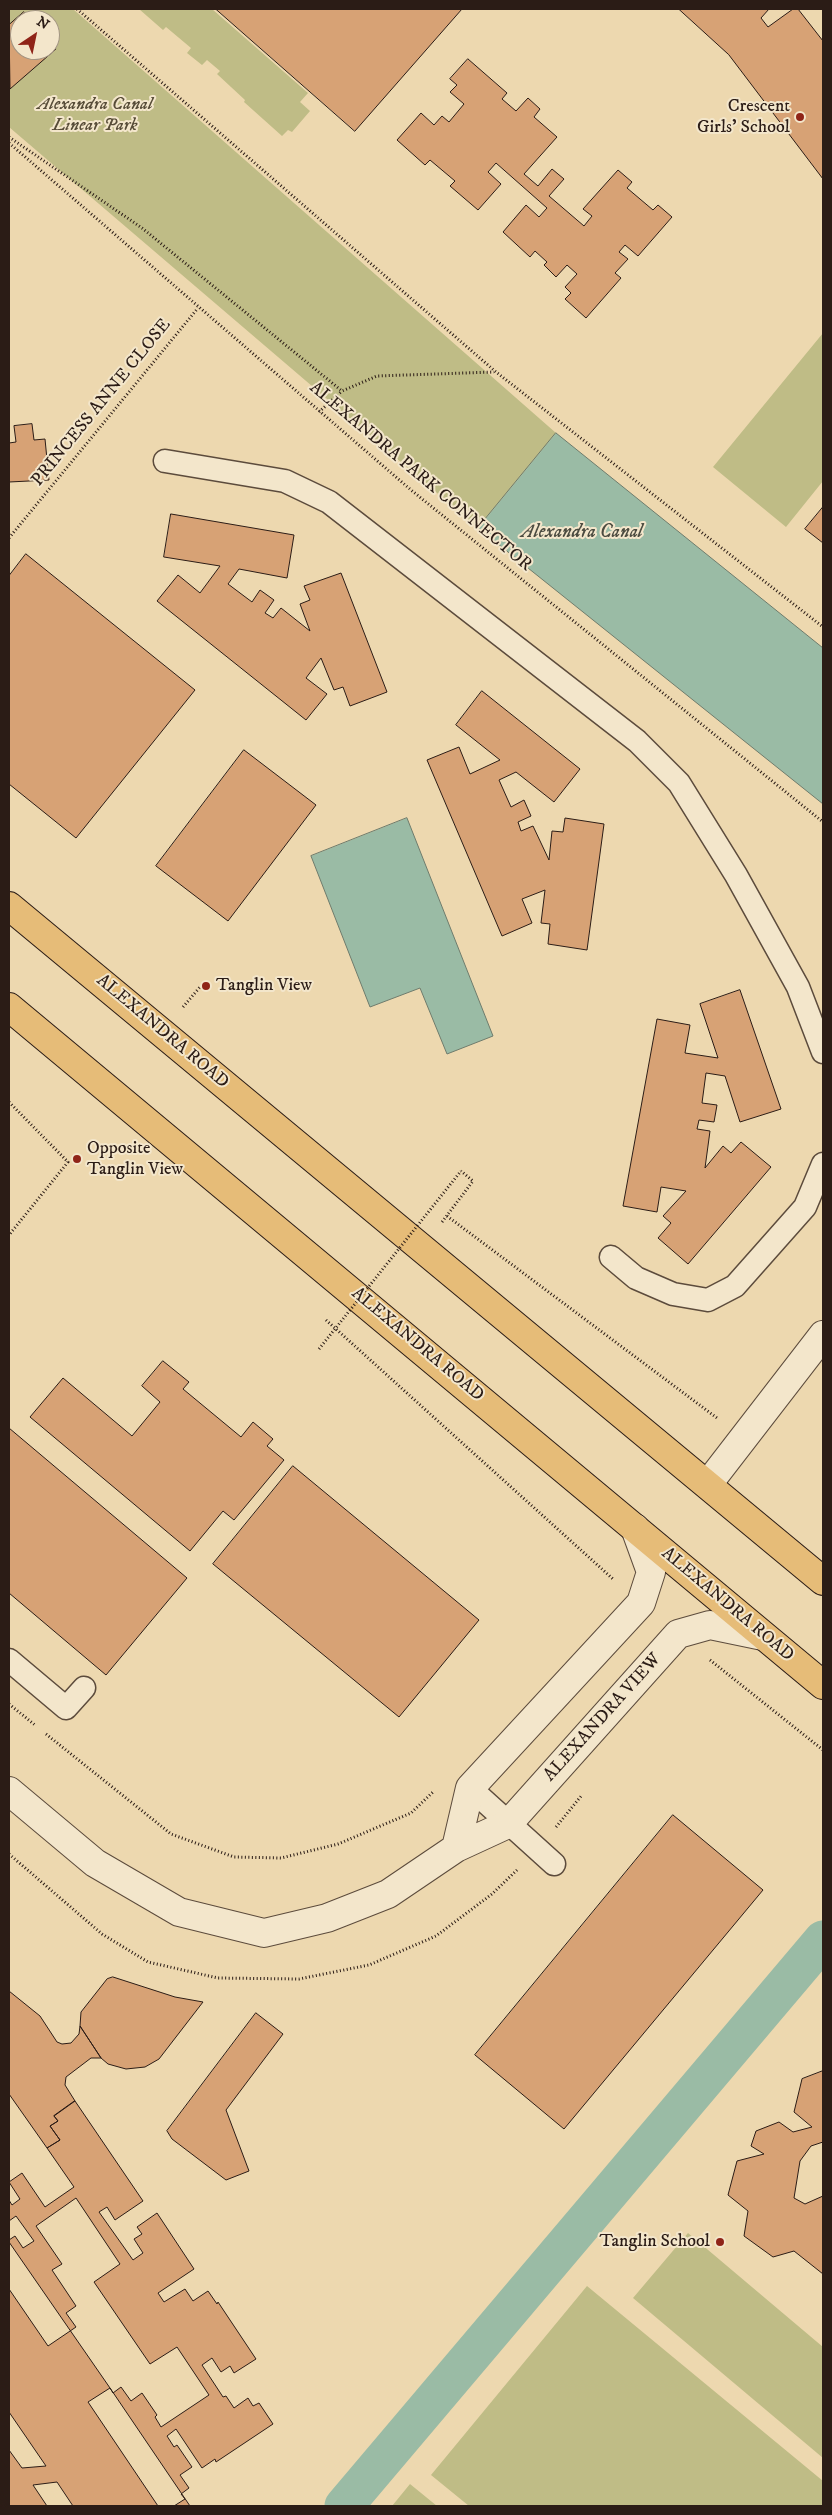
<!DOCTYPE html>
<style>
body{margin:0}
#map{position:relative;width:832px;height:2515px;overflow:hidden;background:#edd8af;font-family:"IM FELL DW Pica",serif}
canvas{display:block}
.frame{position:absolute;inset:0;border:10px solid #2b1c16;pointer-events:none}
.north{position:absolute;left:10px;top:10px;width:50px;height:50px;box-sizing:border-box;background:#f3e6cb;border:1px solid #a39583;border-radius:50%;rotate:34deg;font-size:14px;font-weight:700;line-height:20px;text-align:center;color:#2b1c16}
.north::after{content:'';display:block;margin:auto;width:18px;height:22px;background:#8f2418;clip-path:polygon(50% 0,100% 100%,50% 72%,0 100%)}
</style>
<div id="map">
<canvas width="832" height="2515"></canvas>
<div class="frame"></div>
<div class="north">N</div>
</div>
<script>
const c = document.querySelector('canvas').getContext('2d');
c.lineJoin = 'round';
function paint(path, color) { c.fillStyle = color; c.fill(path, 'evenodd'); }
function trace(path, color, width, dash) { c.strokeStyle = color; c.lineWidth = width; c.lineCap = dash ? 'butt' : 'round'; c.setLineDash(dash || []); c.stroke(path); }
function write(font, color, halo, rows, align = 'center') {
  c.font = font + ' "IM FELL DW Pica",serif'; c.lineWidth = 4; c.setLineDash([]); c.textBaseline = 'middle'; c.strokeStyle = halo; c.fillStyle = color; for (const [text, x, y, turn = 0] of rows) {
    c.save(); c.translate(x, y); c.rotate((+turn || 0) * Math.PI / 180); c.textAlign = isNaN(turn) ? turn : align; if (halo) c.strokeText(text, 0, 0); c.fillText(text, 0, 0); c.restore();
  }
}
paint(new Path2D(`
 M9 9H73L556 433 478 528 9 127ZM20 20H50V50H20Z
 M139 9H212L308 93 300 102 310 111 292 132 288 130 282 136 244 102 245 100 217 74 220 71 207 60 202 65 187 53 191 48 166 27 163 30Z
 M823 333V481L786 527 713 467Z
 M688 2233 823 2347V2458L633 2298Z
 M587 2286 823 2481V2506H469L431 2475Z
 M410 2484 437 2506H392Z`), '#bfbc86');
const water = new Path2D(`
 M556 433 823 648V804L478 528Z
 M407 818 493 1036 447 1054 420 988 370 1007 311 856Z`);
paint(water, '#9abba5');
trace(water, '#6e7b6c', 1);
trace(new Path2D(`
 M344 2506 823 1940`), '#9abba5', 39);
const building = new Path2D(`
 M216 9H462L355 131Z
 M679 9H769L761 18 768 27 793 9H798L823 41V179L729 55Z
 M24 12 31 20H20V50H50V42L56 49 10 89 9 25Z
 M468 59 507 93 502 99 516 111 528 98 540 109 534 117 557 137 524 174 538 186 552 169 564 179 549 196 584 226 592 216 583 209 618 170 632 182 627 188 653 210 658 205 672 217 638 256 625 245 619 252 628 259 615 273 621 278 586 318 565 299 571 293 565 287 577 274 567 265 556 277 544 265 547 262 535 251 530 257 503 232 526 205 539 217 547 208 496 163 488 172 501 184 478 210 450 186 455 181 430 160 425 165 397 140 421 113 434 125 442 116 449 122 464 104 450 92 457 85 450 79Z
 M32 424 34 440 45 439 49 480 9 482V443L16 442 14 426Z
 M823 507V543L805 529Z
 M171 514 294 535 287 578 239 569 228 584 252 602 260 590 274 600 265 613 273 618 281 608 310 631 300 604 310 600 304 586 341 573 387 692 350 706 343 687 334 690 321 658 306 678 327 694 306 720 157 601 178 575 200 593 220 566 164 557Z
 M26 554 195 690 76 838 9 784V576Z
 M482 691 580 769 554 802 516 772 499 780 511 807 524 800 531 816 518 822 521 831 533 826 549 860 552 831 563 832 565 818 604 824 587 950 548 944 550 924 541 923 545 890 522 899 532 923 502 936 427 760 459 747 470 774 500 760 456 725Z
 M244 750 316 805 228 921 156 866Z
 M740 990 781 1109 740 1122 725 1076 706 1073 702 1103 717 1105 714 1122 699 1120 697 1129 710 1131 705 1168 723 1146 731 1153 741 1142 771 1167 688 1264 658 1238 671 1223 663 1216 686 1191 661 1187 657 1212 623 1206 657 1019 690 1025 685 1053 718 1058 700 1004Z
 M163 1361 189 1382 183 1389 241 1437 253 1422 273 1439 267 1446 284 1460 234 1520 223 1511 190 1551 30 1417 63 1378 132 1436 160 1402 142 1386Z
 M9 1428 187 1578 106 1675 9 1593Z
 M293 1466 479 1620 399 1717 213 1564Z
 M673 1815 763 1890 564 2129 475 2055Z
 M113 1977 175 1997 203 2002 159 2059 145 2067 126 2069 108 2064 101 2058 80 2026 81 2012 107 1979Z
 M9 1991 40 2016 57 2042 62 2044 71 2043 79 2034 80 2026 101 2058H91L66 2077 65 2085 75 2101 54 2116 58 2121 50 2126 60 2140 47 2148 9 2094Z
 M256 2013 283 2034 226 2110 249 2171 226 2180 172 2139 167 2131Z
 M823 2071V2142L811 2146 800 2161 794 2198 805 2204 823 2196V2274L794 2251 773 2257 744 2236 748 2211 728 2195 737 2161 764 2154 751 2146 756 2131 779 2122 793 2132 812 2127 794 2112 802 2079Z
 M75 2101 143 2201 115 2220 107 2207 99 2212 133 2260 143 2253 134 2239 142 2234 137 2227 157 2213 194 2269 158 2293 164 2302 185 2289 193 2301 208 2291 217 2304 218 2302 256 2359 234 2373 230 2366 221 2372 212 2358 202 2365 223 2397 226 2396 234 2408 248 2398 253 2406 259 2403 273 2424 216 2462 215 2459 202 2468 176 2429 167 2436 174 2447 177 2445 192 2467 180 2475 189 2488 181 2494 185 2499 174 2506H158L88 2402 110 2388 113 2393 121 2387 131 2401 142 2393 157 2415 155 2417 161 2427 209 2395 177 2347 150 2364 94 2282 120 2264 76 2198 36 2226 62 2264 52 2270 76 2306 66 2313 76 2327 48 2346 9 2289V2240L15 2236 23 2248 34 2241 16 2216 9 2221V2200L12 2205 20 2199 9 2182 22 2173 45 2207 74 2187 47 2148 60 2140 50 2126 58 2121 54 2116Z
 M9 2242 110 2388 190 2506H73L57 2482 33 2485 47 2506H9V2450L22 2468 46 2466 9 2412Z`);
paint(building, '#d7a275');
trace(building, '#2b1c16', 1);
const lane = new Path2D(`
 M165 461 285 481 329 502 637 741 679 783 736 875 798 987 823 1052
 M611 1257 636 1278 673 1294 708 1300 735 1286 805 1207 823 1164
 M9 1660 66 1708 84 1688
 M470 1788 554 1864`);
const street = new Path2D(`
 M708 1484 823 1335
 M9 1791 95 1863 179 1912 264 1933 327 1918 388 1894 456 1848 508 1824 678 1634 710 1625 763 1636
 M456 1848 470 1788 641 1603 651 1572 635 1528`);
const primary = new Path2D(`
 M9 906 823 1581
 M9 1007 823 1685`);
trace(lane, '#5c4b3c', 25);
trace(street, '#5c4b3c', 30);
trace(primary, '#2b1c16', 30);
trace(new Path2D(`
 M77 9 496 372 823 627
 M9 137 142 228 342 391 377 376 494 372
 M9 143 411 490 823 822
 M319 412 342 391
 M9 538 198 308
 M183 1007 200 987
 M9 1102 68 1162 9 1235
 M447 1216 717 1418
 M442 1222 473 1181 461 1171
 M326 1320 613 1579
 M710 1660 823 1750
 M9 1704 35 1725
 M46 1734 171 1834 234 1857 281 1858 338 1844 411 1813 434 1791
 M556 1827 582 1795
 M9 1854 102 1934 148 1962 218 1978 299 1979 369 1965 436 1936 492 1894 517 1870`), '#2b1c16', 3, [1, 2.5]);
trace(lane, '#f3e6cb', 22);
trace(street, '#f3e6cb', 28);
trace(primary, '#e6bc78', 28);
trace(new Path2D(`
 M319 1349 461 1171`), '#2b1c16', 3, [1, 2.5]);
for (const [x, y, r, color] of [
 [800,117,5,"#8f2418"],
 [206,986,5,"#8f2418"],
 [77,1159,5,"#8f2418"],
 [720,2242,5,"#8f2418"]
]) { const dot = new Path2D(); dot.arc(x, y, r, 0, 2 * Math.PI); c.fillStyle = color; c.fill(dot); trace(dot, '#f3e6cb', 2); }
write('italic 18px', '#574c38', '#f3e6cb', [
 ["Alexandra Canal",95,105],
 ["Linear Park",95,126]
]);
write('18px', '#2b1c16', '#f3e6cb', [
 ["Crescent",790,107],
 ["Girls' School",790,128],
 ["Tanglin View",216,986,"left"],
 ["Opposite",87,1149,"left"],
 ["Tanglin View",87,1170,"left"],
 ["Tanglin School",710,2242]
], 'right');
write('18px', '#2b1c16', '#f3e6cb', [
 ["PRINCESS ANNE CLOSE",102,403,-51],
 ["ALEXANDRA PARK CONNECTOR",420,477,40],
 ["ALEXANDRA ROAD",162,1032,40],
 ["ALEXANDRA ROAD",417,1345,40],
 ["ALEXANDRA ROAD",727,1605,40],
 ["ALEXANDRA VIEW",603,1718,-48]
]);
write('italic 19px', '#4c4c41', '#f3e6cb', [
 ["Alexandra Canal",582,533]
]);
</script>
